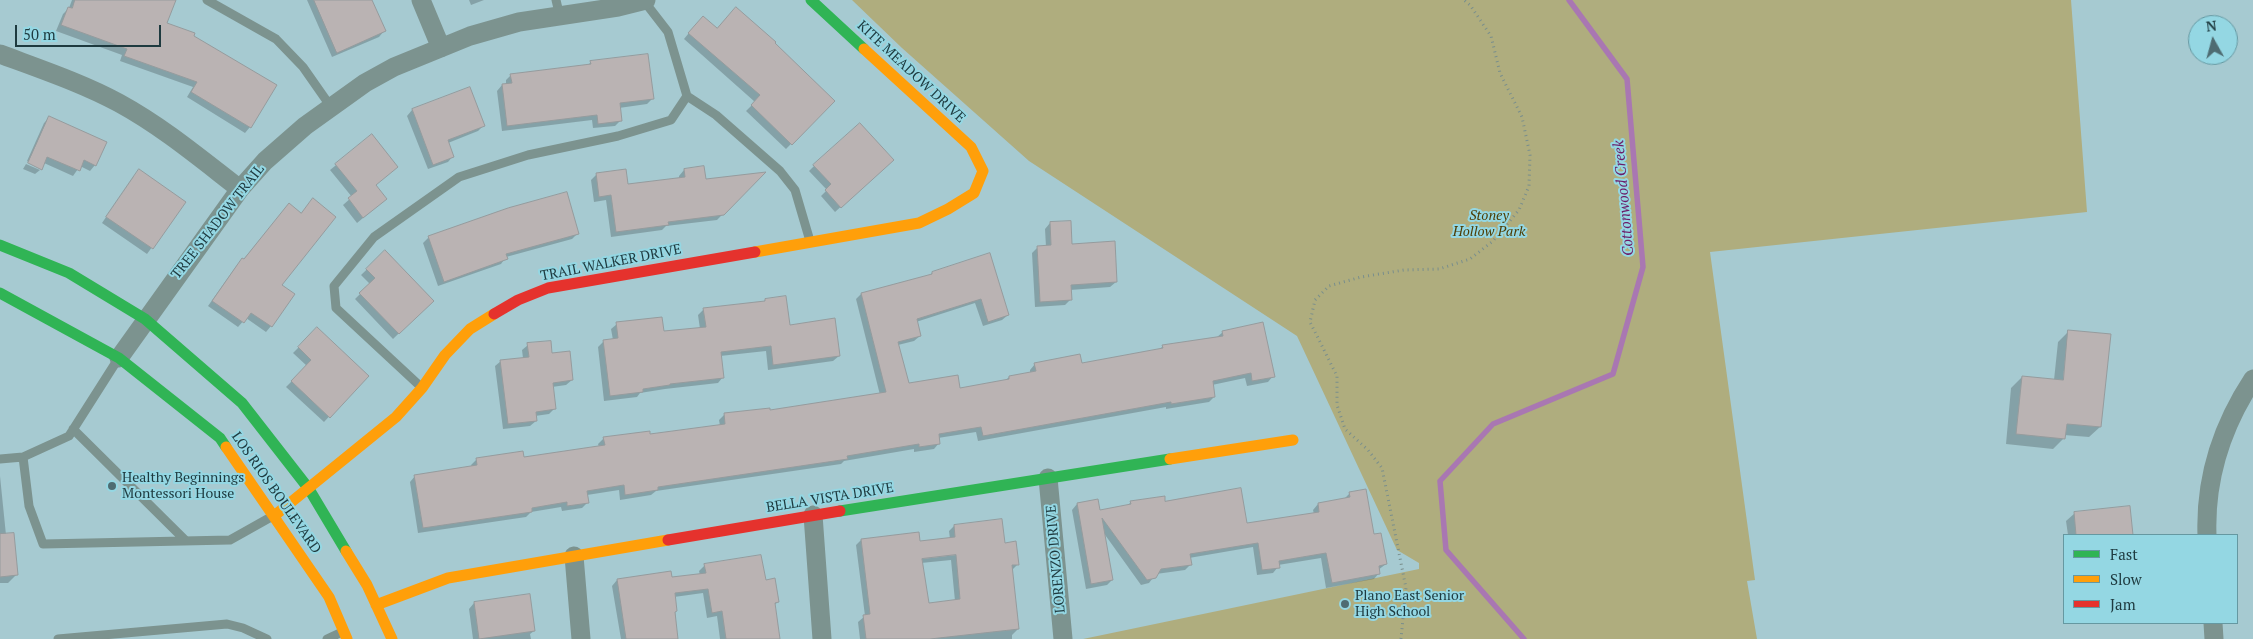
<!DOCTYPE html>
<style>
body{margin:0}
#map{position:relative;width:2253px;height:639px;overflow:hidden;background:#a6cad1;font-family:"PT Serif",serif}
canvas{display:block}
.legend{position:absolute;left:2063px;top:534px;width:175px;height:90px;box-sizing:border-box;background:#94d7e3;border:1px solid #6598a1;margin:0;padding:6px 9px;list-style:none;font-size:15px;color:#1e3a3f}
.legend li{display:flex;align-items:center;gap:10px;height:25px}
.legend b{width:25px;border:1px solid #6598a1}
.north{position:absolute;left:2188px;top:15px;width:50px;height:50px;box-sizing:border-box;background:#94d7e3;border:1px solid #6598a1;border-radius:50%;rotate:353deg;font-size:14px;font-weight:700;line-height:20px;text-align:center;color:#1e3a3f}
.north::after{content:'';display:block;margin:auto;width:18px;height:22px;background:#4e6c72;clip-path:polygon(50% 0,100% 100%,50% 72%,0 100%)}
.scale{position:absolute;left:15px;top:25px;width:146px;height:22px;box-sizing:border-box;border:2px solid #1e3a3f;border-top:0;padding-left:6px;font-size:15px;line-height:18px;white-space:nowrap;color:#1e3a3f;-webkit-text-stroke:4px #94d7e3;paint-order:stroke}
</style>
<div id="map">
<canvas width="2253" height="639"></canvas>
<ul class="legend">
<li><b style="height:6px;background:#30b455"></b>Fast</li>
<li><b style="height:6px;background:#ff9f0a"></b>Slow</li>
<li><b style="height:6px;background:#e5322d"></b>Jam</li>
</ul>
<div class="north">N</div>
<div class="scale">50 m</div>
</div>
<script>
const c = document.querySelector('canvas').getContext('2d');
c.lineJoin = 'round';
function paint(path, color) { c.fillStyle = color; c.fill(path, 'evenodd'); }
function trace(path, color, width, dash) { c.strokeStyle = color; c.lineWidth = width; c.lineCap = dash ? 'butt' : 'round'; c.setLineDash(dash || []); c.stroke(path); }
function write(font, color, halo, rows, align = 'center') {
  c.font = font + ' "PT Serif",serif'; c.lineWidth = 4; c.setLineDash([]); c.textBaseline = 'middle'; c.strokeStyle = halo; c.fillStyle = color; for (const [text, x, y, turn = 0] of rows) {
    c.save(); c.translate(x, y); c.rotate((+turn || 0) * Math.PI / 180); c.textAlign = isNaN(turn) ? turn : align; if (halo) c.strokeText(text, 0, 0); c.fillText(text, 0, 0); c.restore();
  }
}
paint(new Path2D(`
 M852 0H2071L2087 212 1710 252 1755 580 1747 581 1757 639H1083L1419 569V563L1397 550 1297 336 1029 161 902 48Z`), '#afad7e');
paint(new Path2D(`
 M72 0H164L166 24 250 127 245 133 187 97 193 87 120 61 122 55 56 31 63 14 69 8Z
 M307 0H370L384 31 379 37 332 57Z
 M469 0H484L471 5Z
 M697 23 773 43 833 101 786 149 746 111 755 102 684 39Z
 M591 62 652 99 647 104 619 108 621 120 615 126 593 128 592 120 502 131 497 91 502 85H506V80L511 75 587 66Z
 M469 88 484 125 478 131 448 143 453 156 448 162 428 169 407 116 412 110Z
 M49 118 95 165 90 171 80 166 73 176 44 163 40 169V167L27 161 44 123Z
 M372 136 375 185 386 199 357 223 343 205 352 197 330 170Z
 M26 164 40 170 35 174 23 169Z
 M887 165 835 212 821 196 827 190 809 171 814 166Z
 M684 170 705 180 762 174 717 220 666 226 662 230 611 237 606 200 594 202 591 180 597 174 627 186 679 179V176Z
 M134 176 185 202 147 254 102 223Z
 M284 210 301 214 280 285 271 326 266 332 246 318 238 327 208 306 237 265 243 260Z
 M1050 223 1071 245 1116 282 1110 287 1070 290 1071 299 1065 305 1035 307 1032 253 1038 247H1046L1045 229Z
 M577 234 572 239 506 257 501 264 438 286 423 243 429 237Z
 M385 252 432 301 393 339 355 299 370 284 361 275Z
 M989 255 1008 315 1002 320 983 326 975 303 916 322 920 336 914 341 898 345 908 385 959 390 1005 381 1009 377 1030 373V370L1035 364H1081L1159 350 1163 346 1217 337 1223 332 1273 376 1268 382 1247 386 1245 378 1212 385 1214 397 1209 402 1166 409V407L978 441 976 432 938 438 939 443 934 449 914 452V449L844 461 841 464 656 491 651 495 620 500 619 490 587 495 588 502 582 508 562 511 561 507 531 512 526 517 418 533 410 482 415 476 472 467 471 465 477 459H523L599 447 598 444 604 438 649 435 720 426 719 420 725 414 769 411 880 395 856 299 861 294 929 276 932 273Z
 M765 300 789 326 839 356 833 361 768 370 766 351 720 356 723 377 718 383 665 389 640 393 637 397 604 401 598 347 604 341 613 340 611 329 617 324 663 332 700 329 698 315 704 309 763 303Z
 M317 329 367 376 324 422 286 387 307 366 293 353Z
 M2069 331 2100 427 2089 437 2064 435V438L2053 449 2006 444 2011 388 2022 377 2054 380 2058 342Z
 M528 345 551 354 572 380 566 385 552 387 554 409 549 414 535 416 536 421 530 426 503 429 495 366 501 361 523 358 522 350Z
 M0 476 6 535 17 574 8 583H0Z
 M1350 493 1373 536 1386 564 1378 570 1379 573 1374 579 1326 588 1321 558 1278 565V567L1273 573 1257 575 1253 547 1189 558 1190 565 1185 570 1156 574 1149 583 1141 585 1103 532 1112 580 1107 585 1086 589 1072 510 1077 504 1100 512 1126 507 1131 502 1164 503 1246 524 1314 514 1313 510 1318 504 1344 499Z
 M2129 508 2132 535H2068L2066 521 2075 513Z
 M954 526 1003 544 1018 564 1012 570 1018 629 1012 635V639H860L858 622 865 616 856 545 861 540 919 542 950 539 949 531ZM951 560 955 601 927 604 921 563Z
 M705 565 765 581 778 602 774 605 779 639H720L717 616 707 618 703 593 674 597 677 639H621L612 586 617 580 671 579 700 575 699 571Z
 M474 603 534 631 530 634 531 639H473L469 609Z`), '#0003');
trace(new Path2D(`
 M1524 639 1446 550 1440 481 1493 424 1613 374 1643 267 1627 79 1569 0`), '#a977b2', 5.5);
const building = new Path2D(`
 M75 0H176L167 23 195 33 194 36 277 85 251 128 191 92 197 82 124 56 127 49 61 25 68 7 72 8Z
 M314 0H372L386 31 337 53Z
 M736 7 776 42 775 43 835 101 792 145 751 105 760 95 688 33 703 16 717 28Z
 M648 54 654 99 620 103 622 121 598 124 597 115 507 126 502 84 512 83 510 74 591 64 590 61Z
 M470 87 485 126 448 140 454 157 433 165 412 109Z
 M49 116 107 142 96 166 84 160 80 171 47 157 42 170 28 163Z
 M860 123 894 160 841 208 825 190 831 184 813 165Z
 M372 134 398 167 376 185 387 199 363 218 348 198 357 191 335 164Z
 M704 166 706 179 766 172 724 215 668 222 669 225 616 232 611 195 599 197 596 173 626 169 628 184 685 177 684 169Z
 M139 169 186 202 153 249 106 217Z
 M567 192 579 234 506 254 508 259 444 282 428 236 508 208Z
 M313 198 336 217 282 285 295 294 272 327 251 313 244 323 212 301 242 258 244 259 289 203 301 213Z
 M1071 221 1072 244 1115 241 1117 282 1071 285 1072 300 1040 302 1037 246 1051 245 1050 222Z
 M385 250 434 301 399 334 359 293 375 278 366 269Z
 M990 253 1009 315 988 322 981 299 917 319 921 336 898 342 909 383 958 375 960 388 1009 379V376L1036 371 1034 363 1080 354 1082 363 1163 348 1162 345 1223 336 1222 331 1263 322 1275 377 1252 381 1251 373 1213 381 1215 397 1171 404V402L983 436 981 427 939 434 940 444 919 447V444L847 456 848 459 658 487V490L625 495 624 485 587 491 589 503 567 506V502L532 508V512L423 528 414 475 477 465 476 458 523 451 524 457 605 445 603 437 650 431V434L725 424 724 413 770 408V410L886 392 861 293 932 274V272Z
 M786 296 790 325 835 318 840 356 773 365 771 346 721 352 724 378 670 384V385L643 389V392L610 396 603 340 618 338 616 322 662 317 664 331 706 327 703 308 765 301V299Z
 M317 327 369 376 330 418 291 381 311 360 298 347Z
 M2068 330 2111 334 2101 427 2067 424 2065 439 2016 434 2022 376 2063 380Z
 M551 341 552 353 570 351 573 380 553 383 556 409 536 412 537 421 508 424 500 360 529 357 527 343Z
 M1241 488 1247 523 1319 512 1318 503 1350 497 1349 492 1366 489 1374 534 1381 533 1387 564 1379 566 1380 574 1332 583 1326 553 1279 561 1280 568 1262 570 1258 543 1190 554 1192 565 1161 569 1156 578 1147 580 1102 518 1113 580 1091 584 1077 503 1098 499 1100 510 1131 504 1130 501 1165 496V501Z
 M2130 506 2133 535H2076L2074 512Z
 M1002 519 1005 543 1016 541 1019 565H1012L1019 629 930 639H866L863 615 870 614 861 539 919 532 920 541 955 537 954 525ZM956 555 960 599 929 603 922 559Z
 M14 533 18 575 0 577V534Z
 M761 555 766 580 775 578 779 602 775 603 780 639H726L722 611 712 613 708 589 675 593 677 611 675 612 678 639H626L617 579 671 571 672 577 706 573 704 564Z
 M530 594 535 631 479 639 474 602Z`);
paint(building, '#bab3b3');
trace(building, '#959b9d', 1);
trace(new Path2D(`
 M1401 639 1406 588 1382 468 1368 450 1345 429 1337 405V376L1310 322 1315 300 1329 286 1361 277 1404 270 1439 269 1470 259 1493 241 1519 210 1529 186 1530 155 1522 117 1500 73 1491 36 1470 5 1464 0`), '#798e8c', 3, [1, 4]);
trace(new Path2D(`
 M207 0 276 39 303 67 331 107
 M556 0 560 17
 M687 96 716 115 780 171 795 190 810 241
 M420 386 336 308 334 286 374 237 459 177 528 155 618 136 671 120 687 96 668 32 644 1
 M73 429 186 541
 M23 457 69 436 118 359
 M0 459 23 457 29 506 43 544 230 540 271 517
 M58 639 227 624 243 628 267 639
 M327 639 342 632`), '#7c938f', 9);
trace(new Path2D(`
 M421 0 441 48
 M0 54C40 69 82 83 119 103 163 127 201 159 240 189
 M119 358 240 189 265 161 305 126 365 83 394 67 470 36 519 22 618 7 646 0
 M1048 478 1063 639
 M813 515 822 639
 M2207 535C2205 479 2222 426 2253 379
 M574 556 581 639
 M2213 623 2214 639`), '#7c938f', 19);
trace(new Path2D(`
 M811 0 864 49
 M0 245 69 273 145 319 242 403 309 489 346 551
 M0 293 119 358 220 438 226 447
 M840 511 1170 459`), '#30b455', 11);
trace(new Path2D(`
 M755 252 919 223 948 209 974 193 983 171 971 147 864 49
 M226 447 329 597 347 639
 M1170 459 1293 440
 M274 516 396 417 422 388 445 355 470 329 494 314
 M346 551 367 585 392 639
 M376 605 448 578 668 540`), '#ff9f0a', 11);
trace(new Path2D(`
 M494 314 518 300 548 288 755 252
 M668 540 840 511`), '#e5322d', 11);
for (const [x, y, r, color] of [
 [112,486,5,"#4e6c72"],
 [1345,604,5,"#4e6c72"]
]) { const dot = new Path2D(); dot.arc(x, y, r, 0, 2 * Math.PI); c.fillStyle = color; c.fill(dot); trace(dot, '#94d7e3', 2); }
write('14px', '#1e3a3f', '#94d7e3', [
 ["KITE MEADOW DRIVE",911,72,43],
 ["TREE SHADOW TRAIL",218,222,-52],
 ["TRAIL WALKER DRIVE",611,263,-11],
 ["LOS RIOS BOULEVARD",276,493,55],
 ["BELLA VISTA DRIVE",830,498,-9],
 ["LORENZO DRIVE",1056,559,-95]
]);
write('italic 14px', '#4e3d04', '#94d7e3', [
 ["Stoney",1489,216],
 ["Hollow Park",1489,232]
]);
write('14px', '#1e3a3f', '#94d7e3', [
 ["Healthy Beginnings",122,478],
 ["Montessori House",122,494],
 ["Plano East Senior",1355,596],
 ["High School",1355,612]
], 'left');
write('italic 15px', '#6c1c68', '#94d7e3', [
 ["Cottonwood Creek",1624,198,-95]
]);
</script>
